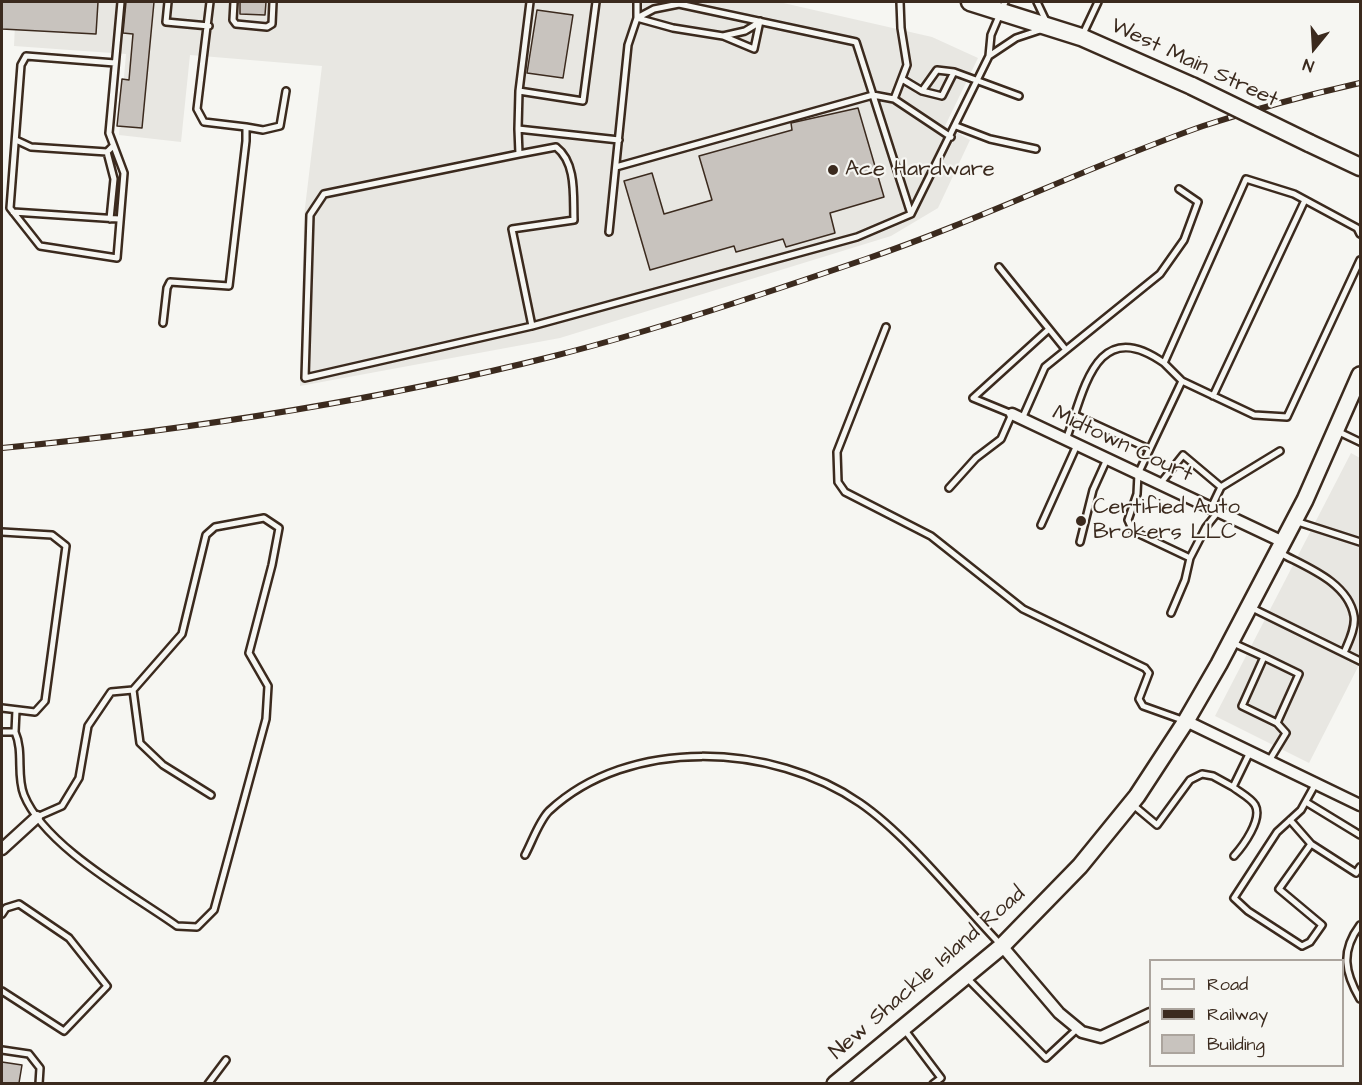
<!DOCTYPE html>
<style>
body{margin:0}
#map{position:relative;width:1362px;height:1085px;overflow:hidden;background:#f6f6f2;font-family:"Architects Daughter",sans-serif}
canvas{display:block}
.frame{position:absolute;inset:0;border:3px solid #3b2a1e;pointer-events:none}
.legend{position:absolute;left:1149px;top:959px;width:195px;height:108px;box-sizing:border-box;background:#f6f6f2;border:2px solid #aba49d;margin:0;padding:8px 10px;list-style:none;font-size:18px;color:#3b2a1e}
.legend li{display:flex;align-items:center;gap:12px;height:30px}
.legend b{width:30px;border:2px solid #aba49d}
.north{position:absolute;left:1284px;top:18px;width:60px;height:60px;-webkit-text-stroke:4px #f6f6f2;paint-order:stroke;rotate:198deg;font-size:16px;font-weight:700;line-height:24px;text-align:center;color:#3b2a1e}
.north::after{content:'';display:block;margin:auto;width:21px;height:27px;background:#3b2a1e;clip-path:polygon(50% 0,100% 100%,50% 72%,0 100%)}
</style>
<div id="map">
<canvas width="1362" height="1085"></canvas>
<div class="frame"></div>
<ul class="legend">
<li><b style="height:8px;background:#f6f6f2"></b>Road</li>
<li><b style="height:8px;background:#3b2a1e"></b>Railway</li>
<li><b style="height:16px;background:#c8c3be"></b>Building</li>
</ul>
<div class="north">N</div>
</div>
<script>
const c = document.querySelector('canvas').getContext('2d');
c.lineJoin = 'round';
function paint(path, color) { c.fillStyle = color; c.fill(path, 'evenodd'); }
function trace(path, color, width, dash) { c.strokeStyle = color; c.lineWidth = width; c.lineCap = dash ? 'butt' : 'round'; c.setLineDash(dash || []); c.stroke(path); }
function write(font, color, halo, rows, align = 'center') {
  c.font = font + ' "Architects Daughter",sans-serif'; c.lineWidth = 4.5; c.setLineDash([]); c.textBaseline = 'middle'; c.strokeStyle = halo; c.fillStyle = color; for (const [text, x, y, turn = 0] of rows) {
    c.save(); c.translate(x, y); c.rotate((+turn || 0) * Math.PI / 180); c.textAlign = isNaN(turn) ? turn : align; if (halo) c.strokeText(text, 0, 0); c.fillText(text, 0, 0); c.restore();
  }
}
paint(new Path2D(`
 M16 2H779L932 37 978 58 945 126 970 140 938 208 891 236 560 338 300 386 304 216 322 66 190 55 181 142 119 135 126 54 14 46Z
 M1351 453 1360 458V663L1309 763 1215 716Z`), '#e8e7e2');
const building = new Path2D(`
 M2 2H98L96 34 2 29Z
 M126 2H154L142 128 117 126 122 79 129 80 133 34 123 33Z
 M240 2H266L265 15 240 14Z
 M537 10 573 15 563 78 527 73Z
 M858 108 884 197 830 213 835 233 786 247 783 239 736 252 734 246 650 270 624 181 652 173 664 214 712 200 699 156 792 130 791 123Z
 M2 1062 22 1065 19 1083H2Z`);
paint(building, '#c8c3be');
trace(building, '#3b2a1e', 1.5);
const lane = new Path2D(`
 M168 2 166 22 209 26
 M234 2 233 20 236 24 267 27 272 24 273 2
 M900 2 901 28 907 65 894 99 951 137
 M1037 2 1046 21
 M637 18 654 9 679 4 856 42 911 214
 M637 18 673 28 723 36 754 49 760 21
 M723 36 745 31 760 22
 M1082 36 1098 2
 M989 56 1016 38 1040 30
 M115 63 26 56 21 65 10 208 40 246 117 258 124 173 109 133 121 2
 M902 79 922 91 942 96 954 72
 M519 91 530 2
 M922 91 937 70 954 72 1019 96
 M956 126 990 139 1036 149
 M246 127 263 130 280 126 286 91
 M518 129 519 91 583 101 596 2
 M16 140 31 147 107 152 113 146
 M107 152 114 179 110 219
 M519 154 556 147C577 163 573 197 574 220L512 229 532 326 857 237 911 214 989 56 991 35 1005 2
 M616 167 873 95 894 99
 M13 212 119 219
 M609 232 628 45 637 18V2
 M1360 234 1357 228 1294 194 1246 179 1164 363 1182 381 1254 415 1287 417 1360 260
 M999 267 1066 350
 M163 323 167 288 170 282 229 286 246 141V127L204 122 197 109 210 2
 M532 326 305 378 310 215 324 194 519 154 518 129 619 140
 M886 327 837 452 838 482 845 492 931 536 1023 609 1145 668 1149 673 1139 699 1143 706 1185 721
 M1213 396 1305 200
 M1075 415 1149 449
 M1022 419 1045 367 1160 274 1184 240 1198 202 1179 189
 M1337 431 1360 442
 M1066 440C1084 392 1095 314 1164 363
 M1160 484 1183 455 1221 487
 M949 488 976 458 1001 439 1012 414 973 398 1049 329
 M1211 508 1221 487 1280 451
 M1295 521 1360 542
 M1041 525 1077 445
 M2 532 52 535 66 546 45 701 35 712 2 708
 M1080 542 1093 490 1107 459
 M1280 553C1306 567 1348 582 1354 616 1356 628 1348 643 1344 653
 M1190 558 1206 527 1218 512
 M1250 607 1360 661
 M1171 613 1185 580 1190 558 1133 531 1128 520 1137 494 1138 474 1182 381
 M1231 642 1264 657 1242 706 1277 723 1286 733 1269 761
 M1264 657 1299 674 1277 723
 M2 732H15C24 752 16 775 24 795 45 847 132 894 177 926L197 927 214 910 266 719 268 686 249 653 272 565 279 528 264 518 215 527 206 535 182 634 133 690
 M15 732 16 710
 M1316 783 1301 810 1277 832 1234 898 1248 911 1302 946 1310 942 1322 925 1279 889 1311 844 1356 873 1360 867
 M1233 787C1239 792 1251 798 1255 805 1263 819 1243 846 1234 856
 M1306 802 1360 835
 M1132 804 1157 825 1190 780 1202 774 1213 776 1233 787 1250 752
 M37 817 62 806 79 778 88 726 111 692 133 690 140 743 163 765 211 795
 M1290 820 1311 844
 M525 855C532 842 539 821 549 811 629 736 773 743 860 803 908 836 959 901 1001 945
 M2 914 6 908 19 904 69 938 107 986 64 1031 2 991
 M1360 925C1340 952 1345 973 1360 999
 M966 977 1046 1058 1077 1029
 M904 1029 941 1078 933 1084
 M2 1050 29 1054 40 1068 39 1084
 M208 1084 226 1060`);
const street = new Path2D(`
 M1012 414 1281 541
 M1186 721 1360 805
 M2 849 37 817
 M1002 946 1059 1013 1082 1032 1101 1037 1150 1014`);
const secondary = new Path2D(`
 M835 1084 1002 946 1080 866 1137 796 1186 721 1219 664 1305 500 1360 375`);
const primary = new Path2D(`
 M970 2 1081 37 1192 86
 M1309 143 1360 167`);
trace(lane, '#3b2a1e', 10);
trace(street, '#3b2a1e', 15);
trace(secondary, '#3b2a1e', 20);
trace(primary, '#3b2a1e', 21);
trace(lane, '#f6f6f2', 5);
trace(street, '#f6f6f2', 10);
trace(secondary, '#f6f6f2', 15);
trace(primary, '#f6f6f2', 16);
const rail = new Path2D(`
 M2 448C188 430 372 402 554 356 660 329 763 294 866 259 980 220 1089 166 1203 126 1255 109 1307 95 1360 83`);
trace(rail, '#3b2a1e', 6);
trace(rail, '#f6f6f2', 4, [11]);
const primaryBridge = new Path2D(`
 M1192 86 1309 143`);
trace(primaryBridge, '#3b2a1e', 21, []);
trace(primaryBridge, '#f6f6f2', 16);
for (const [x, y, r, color] of [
 [833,170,6,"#3b2a1e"],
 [1081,521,6,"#3b2a1e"]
]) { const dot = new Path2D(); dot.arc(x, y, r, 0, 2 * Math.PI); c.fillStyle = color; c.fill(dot); trace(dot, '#f6f6f2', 2); }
write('22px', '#3b2a1e', '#f6f6f2', [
 ["West Main Street",1194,64,25],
 ["Midtown Court",1122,445,25],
 ["New Shackle Island Road",928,974,-41]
]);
write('22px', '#3b2a1e', '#f6f6f2', [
 ["Ace Hardware",845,170],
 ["Certified Auto",1093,508],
 ["Brokers LLC",1093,533]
], 'left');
</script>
